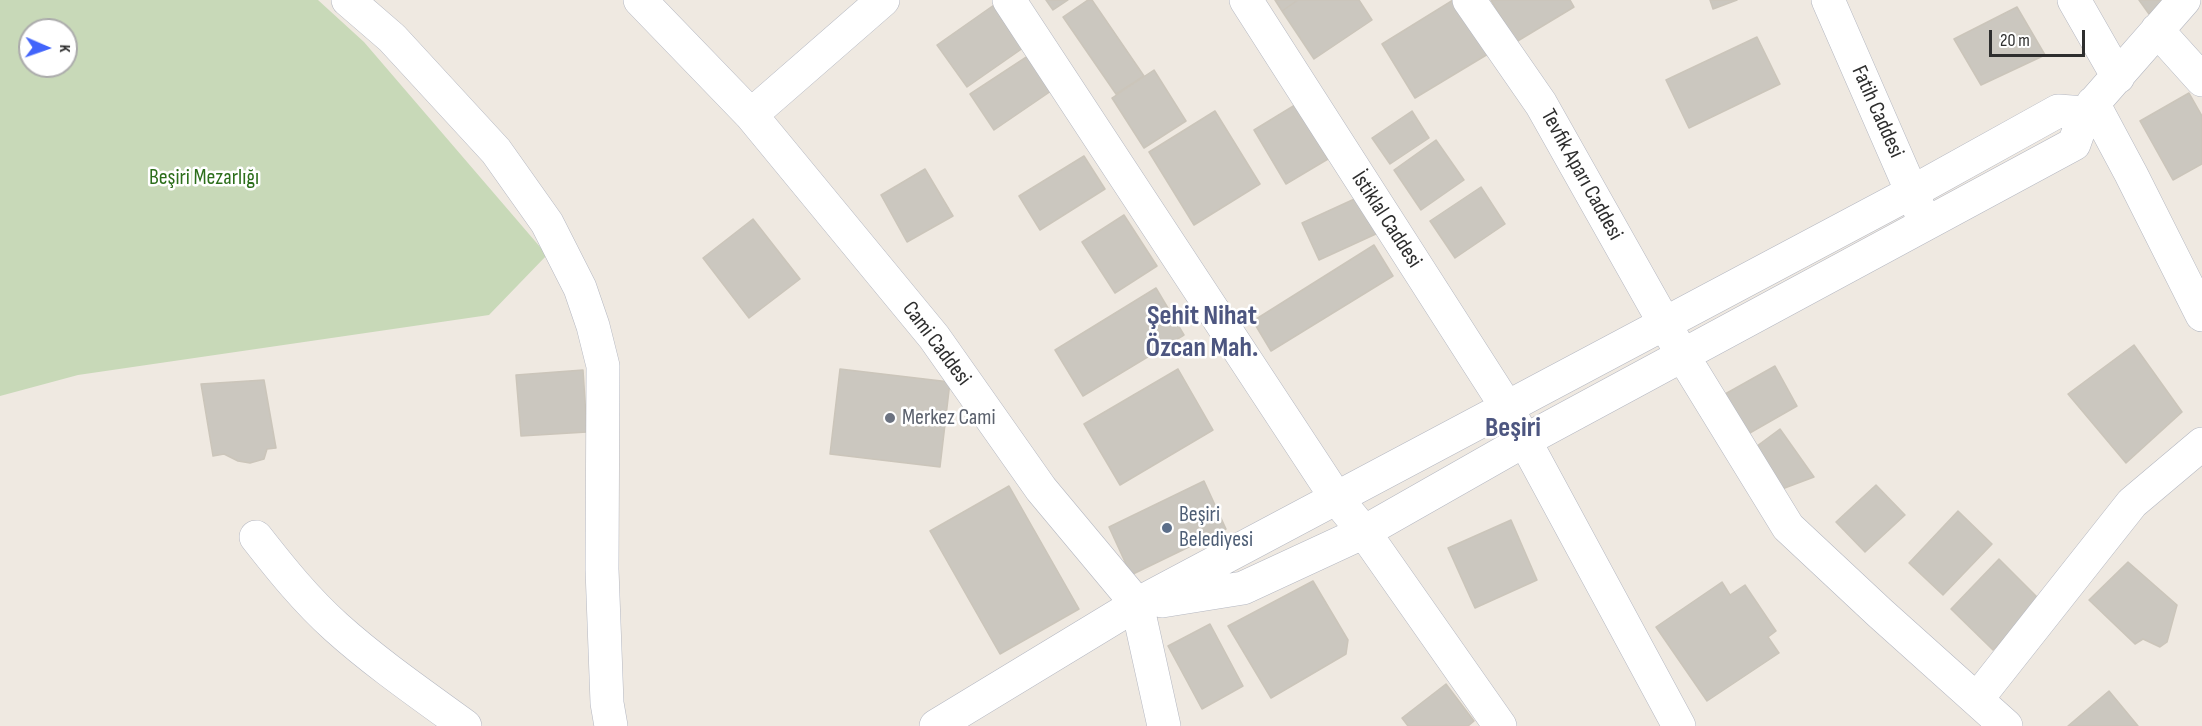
<!DOCTYPE html>
<meta charset="utf-8">
<style>
body{margin:0}
#map{position:relative;width:2202px;height:726px;overflow:hidden;background:#efe9e1;font-family:"Sofia Sans Condensed",sans-serif}
canvas{display:block}
.north{position:absolute;left:18px;top:18px;width:60px;height:60px;box-sizing:border-box;background:#fff;border:2px solid #ababab;border-radius:50%;rotate:92deg;font-size:16px;font-weight:700;line-height:24px;text-align:center;color:#2e2e2e}
.north::after{content:'';display:block;margin:auto;width:21px;height:27px;background:#4264fb;clip-path:polygon(50% 0,100% 100%,50% 72%,0 100%)}
.scale{position:absolute;left:1989px;top:30px;width:96px;height:27px;box-sizing:border-box;border:3px solid #2e2e2e;border-top:0;padding-left:8px;font-size:18px;line-height:21px;white-space:nowrap;color:#2e2e2e;-webkit-text-stroke:4px #fff;paint-order:stroke}
</style>
<div id="map">
<canvas width="2202" height="726"></canvas>
<div class="north">K</div>
<div class="scale">20 m</div>
</div>
<script>
const c = document.querySelector('canvas').getContext('2d');
c.lineJoin = 'round';
function paint(path, color) { c.fillStyle = color; c.fill(path, 'evenodd'); }
function trace(path, color, width, dash) { c.strokeStyle = color; c.lineWidth = width; c.lineCap = dash ? 'butt' : 'round'; c.setLineDash(dash || []); c.stroke(path); }
function write(font, color, halo, rows, align = 'center') {
  c.font = font + ' "Sofia Sans Condensed",sans-serif'; c.lineWidth = 5; c.setLineDash([]); c.textBaseline = 'middle'; c.strokeStyle = halo; c.fillStyle = color; for (const [text, x, y, turn = 0] of rows) {
    c.save(); c.translate(x, y); c.rotate((+turn || 0) * Math.PI / 180); c.textAlign = isNaN(turn) ? turn : align; if (halo) c.strokeText(text, 0, 0); c.fillText(text, 0, 0); c.restore();
  }
}
paint(new Path2D(`
 M0 0H318L364 42 547 255 489 315 78 375 0 396ZM30 30H66V66H30Z`), '#c8d9b8');
const building = new Path2D(`
 M1046 0H1068L1053 10Z
 M1088 0H1092L1144 76 1116 94 1063 17Z
 M1275 0H1298L1282 11Z
 M1298 0H1359L1372 20 1314 59 1282 11Z
 M1453 0 1488 54 1415 98 1382 44Z
 M1491 0H1570L1574 7 1516 42Z
 M1710 0H1737L1713 9Z
 M2139 0H2164L2149 14Z
 M994 5 1023 48 967 87 937 45Z
 M2017 7 2045 55 1981 85 1954 39Z
 M1757 37 1780 84 1689 128 1666 80Z
 M1031 54 1054 89 994 130 970 94Z
 M1154 70 1186 121 1144 148 1112 98Z
 M2189 93 2202 116V164L2173 180 2140 121Z
 M1295 105 1328 159 1286 184 1254 130Z
 M1215 111 1260 184 1194 225 1149 152Z
 M1412 111 1429 138 1390 164 1372 138Z
 M1436 140 1464 180 1421 210 1394 170Z
 M1084 156 1105 189 1040 230 1019 196Z
 M925 169 953 216 907 242 881 195Z
 M1481 187 1505 224 1455 258 1430 221Z
 M1361 196 1378 233 1319 260 1302 223Z
 M1124 215 1157 266 1115 293 1082 242Z
 M753 219 800 279 749 318 703 258Z
 M1374 245 1393 276 1271 351 1253 321Z
 M1156 288 1184 335 1083 396 1055 350Z
 M2134 345 2182 412 2126 463 2068 394Z
 M1775 366 1797 406 1741 438 1718 398Z
 M840 369 950 382 940 467 830 454Z
 M1178 369 1213 430 1120 485 1084 424Z
 M583 370 587 432 521 436 516 375Z
 M264 380 276 448 267 449 264 459 250 463 238 461 224 454 213 456 201 384Z
 M1780 429 1814 477 1782 489 1753 449Z
 M1204 481 1226 529 1131 575 1109 527Z
 M1876 485 1905 515 1865 552 1836 522Z
 M1009 486 1079 609 1000 654 930 531Z
 M1958 511 1992 544 1943 595 1909 563Z
 M1511 520 1537 580 1475 608 1448 548Z
 M1999 559 2041 601 1993 650 1951 609Z
 M2128 562 2177 605 2167 642 2160 647 2143 639 2135 644 2089 600Z
 M1313 581 1348 640 1346 654 1271 698 1228 626Z
 M1722 582 1730 595 1745 585 1776 631 1768 637 1779 653 1707 701 1656 627Z
 M1210 624 1243 686 1202 709 1168 646Z
 M1446 684 1474 721 1468 726H1408L1402 718Z
 M2109 691 2138 726H2068Z`);
paint(building, '#cbc7bf');
trace(building, '#cbc5ba', 1.5);
const minor = new Path2D(`
 M348 0 392 38 496 151 547 223 580 288 593 326 603 366 602 569 607 703 611 726
 M640 0 751 115 934 337 1041 489 1137 604 1164 726
 M1009 0 1337 499 1364 532 1500 726
 M1246 0 1506 406 1679 726
 M1469 0 1541 104 1683 356 1788 527 1880 613 2006 726
 M1828 0 1921 213
 M2074 0 2118 77
 M2157 30 2202 80
 M2093 103 2131 174 2202 315
 M751 115 883 0
 M256 537C281 569 306 600 336 627 376 663 421 694 465 726
 M1162 601 1243 588 1364 532 1524 441 2074 144 2085 113 2184 0
 M1977 699 2132 503 2202 444
 M936 726 1137 604 1912 192 2058 111 2085 113`);
trace(minor, '#b4b7c1', 34);
trace(minor, '#fff', 33);
for (const [x, y, r, color] of [
 [890,418,6,"#6b7280"],
 [1167,528,6,"#5c6f8a"]
]) { const dot = new Path2D(); dot.arc(x, y, r, 0, 2 * Math.PI); c.fillStyle = color; c.fill(dot); trace(dot, '#fff', 2); }
write('22px', '#2e2e2e', '#fff', [
 ["Fatih Caddesi",1877,112,66],
 ["Tevfik Aparı Caddesi",1581,175,61],
 ["İstiklal Caddesi",1386,220,57],
 ["Cami Caddesi",936,344,53]
]);
write('22px', '#2c6e1b', '#fff', [
 ["Beşiri Mezarlığı",204,178]
]);
write('22px', '#5b616d', '#fff', [
 ["Merkez Cami",902,418]
], 'left');
write('22px', '#4e5e75', '#fff', [
 ["Beşiri",1179,515],
 ["Belediyesi",1179,540]
], 'left');
write('bold 28px', '#4d5680', '#fff', [
 ["Şehit Nihat",1202,317],
 ["Özcan Mah.",1202,349],
 ["Beşiri",1513,429]
]);
</script>
